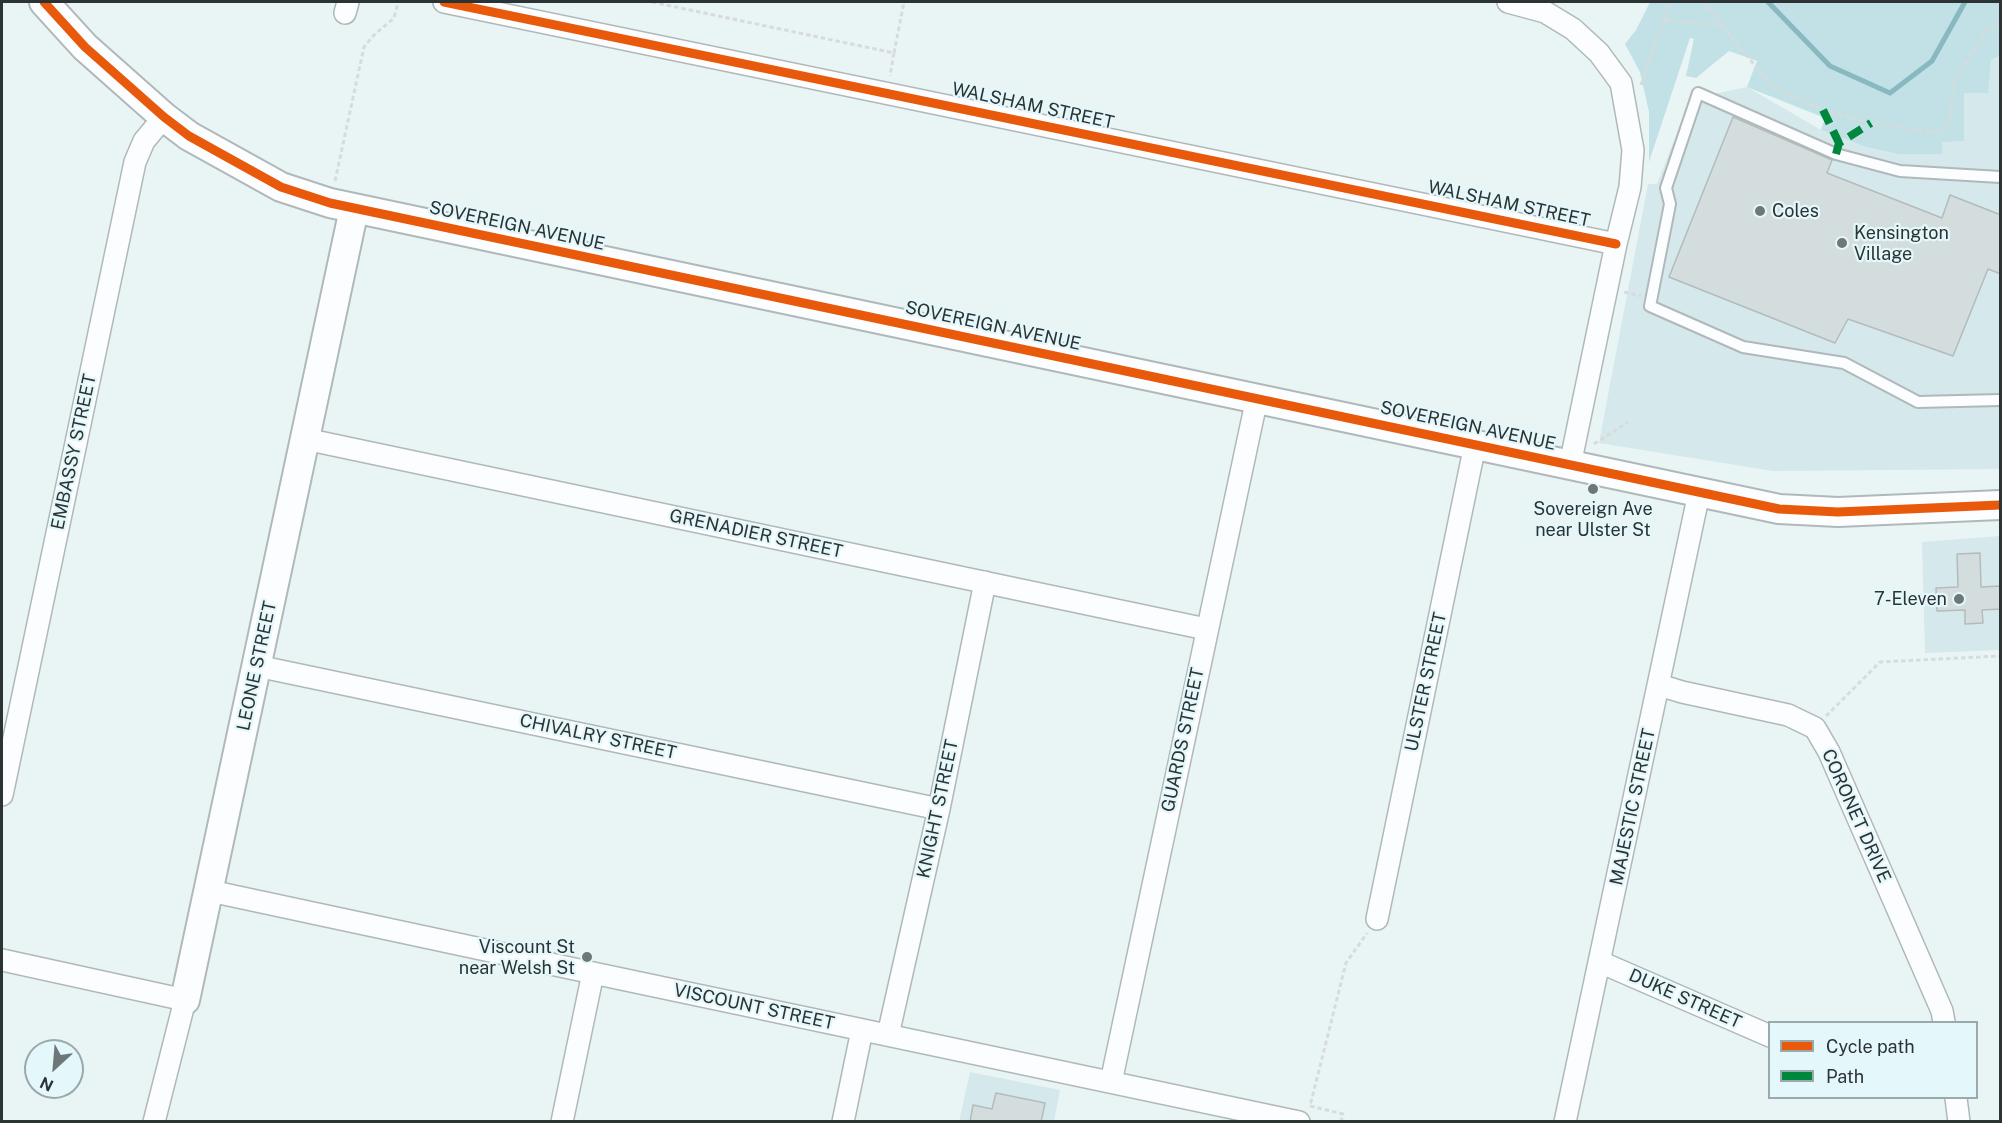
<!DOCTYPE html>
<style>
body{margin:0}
#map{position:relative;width:2002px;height:1123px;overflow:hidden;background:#e9f4f5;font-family:"Public Sans",sans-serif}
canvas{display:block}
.frame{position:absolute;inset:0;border:3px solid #2c3334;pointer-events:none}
.legend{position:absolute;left:1768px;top:1021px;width:210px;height:78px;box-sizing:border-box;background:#e4f7fa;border:2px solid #9aa9ab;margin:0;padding:8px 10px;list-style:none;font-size:18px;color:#2c3334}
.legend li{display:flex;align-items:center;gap:12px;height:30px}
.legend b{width:30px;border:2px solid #9aa9ab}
.north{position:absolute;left:24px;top:1039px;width:60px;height:60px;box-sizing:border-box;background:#e4f7fa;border:2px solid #9aa9ab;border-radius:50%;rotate:206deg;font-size:16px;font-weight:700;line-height:24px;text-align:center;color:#2c3334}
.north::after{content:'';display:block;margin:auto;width:21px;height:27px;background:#6e7778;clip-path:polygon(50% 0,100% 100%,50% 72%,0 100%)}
</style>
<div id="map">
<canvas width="2002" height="1123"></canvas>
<div class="frame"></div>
<ul class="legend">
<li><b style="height:8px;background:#e8590c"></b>Cycle path</li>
<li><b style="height:8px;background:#00873e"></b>Path</li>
</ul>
<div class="north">N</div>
</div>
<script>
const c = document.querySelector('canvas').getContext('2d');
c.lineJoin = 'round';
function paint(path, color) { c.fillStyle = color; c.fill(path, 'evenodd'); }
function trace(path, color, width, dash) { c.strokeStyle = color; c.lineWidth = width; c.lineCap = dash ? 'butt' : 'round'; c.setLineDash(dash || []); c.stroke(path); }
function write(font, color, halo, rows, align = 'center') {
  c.font = font + ' "Public Sans",sans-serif'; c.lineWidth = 4.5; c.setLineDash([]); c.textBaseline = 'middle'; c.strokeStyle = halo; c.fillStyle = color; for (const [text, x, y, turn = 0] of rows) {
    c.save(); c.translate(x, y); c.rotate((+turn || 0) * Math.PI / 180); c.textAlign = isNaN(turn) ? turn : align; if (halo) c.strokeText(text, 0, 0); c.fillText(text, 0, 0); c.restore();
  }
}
paint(new Path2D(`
 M1994 42H2000V469L1773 471 1599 443 1648 184H1657L1690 99 1747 87 1821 130 1866 147 1898 154H1943L1942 142 1964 140V93Z
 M2000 536V650L1925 653 1922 542Z
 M970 1072 1060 1090 1054 1121 959 1122Z`), '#d5e8eb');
paint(new Path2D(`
 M1650 2H2000V55L1991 60 1988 93H1964V141L1942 142 1943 154H1898L1866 147 1821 130 1825 118 1747 87 1757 61 1729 51 1696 78 1686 76 1694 39 1690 38 1649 162V112L1640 72 1625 44 1636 30Z`), '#c1e1e6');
trace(new Path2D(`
 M1768 2 1830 66 1890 93 1932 61 1965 2`), '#88b8c0', 5);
const building = new Path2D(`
 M1733 117 1832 160 1827 173 1942 218 1950 195 2001 215V274L1988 269 1953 356 1848 319 1835 343 1669 277Z
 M1980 553 1981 587 2001 586V609L1982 610 1983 623 1965 624V610L1937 611 1936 588 1958 587 1957 554Z
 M996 1093 1045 1103 1041 1122H970L973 1105 992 1109Z`);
paint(building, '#d4dddd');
trace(building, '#b4bbbc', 1.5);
const lane = new Path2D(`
 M2000 177 1900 171 1836 154 1698 93 1666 188 1670 204 1650 306 1743 347 1844 363 1918 402 2000 400`);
const street = new Path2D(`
 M444 2 1616 244
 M1508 2 1545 12 1573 29 1599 53 1621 83 1633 150 1630 187 1616 244 1570 465
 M345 13 348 2
 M305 439 1206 629
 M257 666 939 809
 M1659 685 1682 692 1788 715 1815 728 1829 752 1942 1011 1944 1022
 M2 795 135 162 144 141 164 117
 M210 891 593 973 1299 1122
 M1377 919 1475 445
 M2 960 185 1000 154 1122
 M1600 962 1770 1036
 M888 1035 939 809 985 582
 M1111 1082 1257 398
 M1956 1098 1959 1122
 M562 1122 593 973
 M843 1122 862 1030
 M1565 1122 1699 493`);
const secondary = new Path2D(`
 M44 2 85 47 164 117 189 136 281 187 330 203 1779 509 1838 512 2000 505
 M185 1000 354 209`);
trace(lane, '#b0b8b9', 14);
trace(street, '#b0b8b9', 24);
trace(secondary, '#b0b8b9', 32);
trace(new Path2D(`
 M652 2 894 53 890 76
 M1703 2 1771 85 1823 110 1871 123 1936 133 1944 130 1950 119 1954 81 1987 30 2000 24
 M1665 20 1723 26
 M894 53 904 2
 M1641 85 1670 2
 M335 181 364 47 374 35 394 18 398 2
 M1624 292 1641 296
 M1594 444 1628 422
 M1826 716 1880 662 2000 656
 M1341 1122 1343 1114 1310 1106 1346 963 1367 933`), '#d8dbdc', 3, [4.5, 3]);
trace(lane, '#fcfdfe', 10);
trace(street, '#fcfdfe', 21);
trace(secondary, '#fcfdfe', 28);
trace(new Path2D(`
 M1823 110 1839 143
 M1836 154 1839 143 1871 123`), '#00873e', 8, [15, 8]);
trace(new Path2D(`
 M44 2 85 47 164 117 189 136 281 187 330 203 1779 509 1838 512 2000 505
 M444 2 1616 244`), '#e8590c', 9);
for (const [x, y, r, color] of [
 [1760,211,6,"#6e7778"],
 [1842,243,6,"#6e7778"],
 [1593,489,6,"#6e7778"],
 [1959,599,6,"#6e7778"],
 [587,957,6,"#6e7778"]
]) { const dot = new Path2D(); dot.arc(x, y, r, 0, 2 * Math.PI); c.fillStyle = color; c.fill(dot); trace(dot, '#e4f7fa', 2); }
write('18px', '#2c3334', '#e4f7fa', [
 ["WALSHAM STREET",1033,106,12],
 ["WALSHAM STREET",1509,204,12],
 ["SOVEREIGN AVENUE",517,226,12],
 ["SOVEREIGN AVENUE",993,326,12],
 ["SOVEREIGN AVENUE",1468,426,12],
 ["EMBASSY STREET",74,452,-78],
 ["GRENADIER STREET",756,534,12],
 ["LEONE STREET",257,666,-78],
 ["ULSTER STREET",1426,682,-78],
 ["CHIVALRY STREET",598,737,12],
 ["GUARDS STREET",1183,740,-78],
 ["MAJESTIC STREET",1633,807,-78],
 ["KNIGHT STREET",938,809,-78],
 ["CORONET DRIVE",1856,816,66],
 ["DUKE STREET",1685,999,24],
 ["VISCOUNT STREET",754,1007,12]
]);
write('18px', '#2c3334', '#e4f7fa', [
 ["Coles",1772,211],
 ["Kensington",1854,233],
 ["Village",1854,254],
 ["Sovereign Ave",1593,509,"center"],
 ["near Ulster St",1593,530,"center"],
 ["7-Eleven",1947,599,"right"],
 ["Viscount St",575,947,"right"],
 ["near Welsh St",575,968,"right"]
], 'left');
</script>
